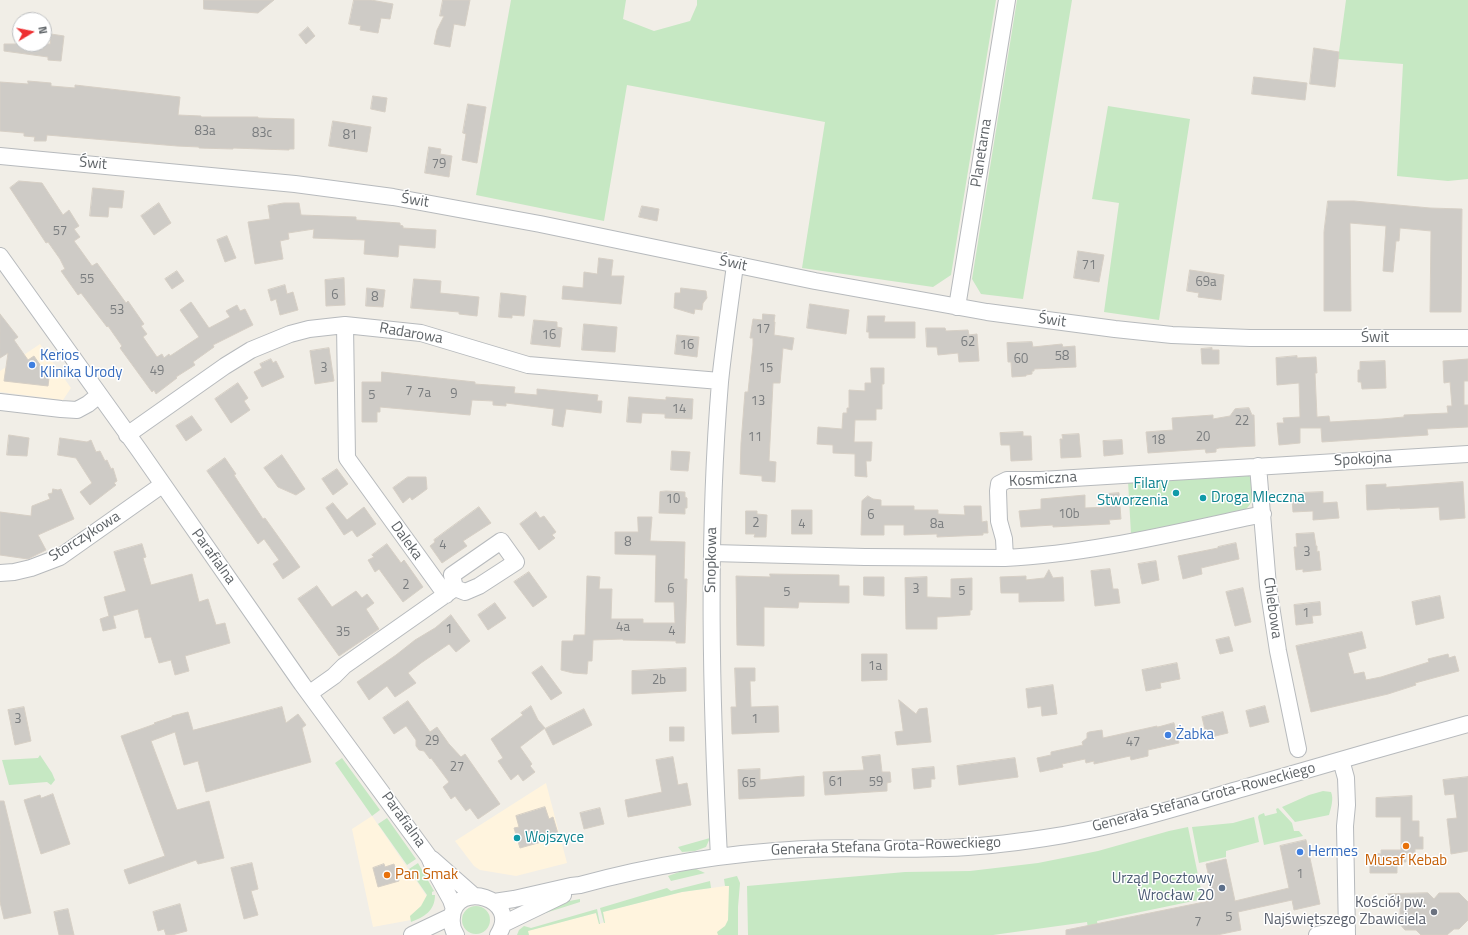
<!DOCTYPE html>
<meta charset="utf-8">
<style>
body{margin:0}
#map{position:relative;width:1468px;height:935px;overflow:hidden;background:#f1eee7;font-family:"Titillium Web",sans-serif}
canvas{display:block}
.north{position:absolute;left:12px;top:12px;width:40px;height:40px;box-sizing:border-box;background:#fff;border:1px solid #bfc1c2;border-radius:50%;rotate:80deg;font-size:11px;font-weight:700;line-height:16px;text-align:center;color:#5e6367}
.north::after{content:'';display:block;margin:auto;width:14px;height:18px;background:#ee3032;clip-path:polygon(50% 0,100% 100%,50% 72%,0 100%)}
</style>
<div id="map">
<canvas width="1468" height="935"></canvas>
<div class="north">N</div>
</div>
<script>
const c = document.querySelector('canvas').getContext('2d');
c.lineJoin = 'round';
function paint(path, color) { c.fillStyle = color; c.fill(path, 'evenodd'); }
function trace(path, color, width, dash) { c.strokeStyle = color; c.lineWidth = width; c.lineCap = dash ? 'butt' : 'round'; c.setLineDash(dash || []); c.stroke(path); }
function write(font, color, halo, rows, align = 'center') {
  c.font = font + ' "Titillium Web",sans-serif'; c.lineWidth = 3; c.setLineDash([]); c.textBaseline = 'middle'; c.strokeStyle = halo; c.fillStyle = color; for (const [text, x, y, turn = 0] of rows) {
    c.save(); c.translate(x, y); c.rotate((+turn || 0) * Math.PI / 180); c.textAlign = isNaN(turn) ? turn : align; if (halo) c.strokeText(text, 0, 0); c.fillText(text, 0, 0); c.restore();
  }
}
paint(new Path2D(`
 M40 344 71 388 63 400 0 392V371Z
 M546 783 567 863 516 876 480 870 474 866 455 841Z
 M372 816 428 898 411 920 373 927 352 829Z
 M733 885V935H529L527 931 596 913 599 924 605 922 603 912 682 892Z`), '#fff4de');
paint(new Path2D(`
 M511 0H626L623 19 654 31 690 21 697 5V0H996L951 275 933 287 802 268 825 122 627 85 604 221 476 195Z
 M1017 0H1072L1023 299 981 294 972 279Z
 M1346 0H1468V179L1448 181 1397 176 1403 64 1338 59Z
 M1108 106 1190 119 1159 320 1104 312 1119 203 1092 199Z
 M1246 474 1253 479C1253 491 1255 502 1245 510L1131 534 1128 481Z
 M40 755 52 773 55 780 51 785 47 782 9 785 2 760 38 758Z
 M342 758 380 810 372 816 335 763Z
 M1323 791 1331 792C1334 799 1331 808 1329 815L1295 822 1282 807 1309 795Z
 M1278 808 1292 823 1294 831H1299L1303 836 1264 845 1258 817 1259 815 1264 813 1265 816 1277 813 1276 809Z
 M1254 817 1259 842 1226 851V857L1199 863 1192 827 1233 823Z
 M387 818 416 859 407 865 378 824Z
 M1188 827 1203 899 1097 921 1099 935H1089L1087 922 993 935H748L747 886 905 872 970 871 1038 863 1098 851 1169 831Z
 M710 838 706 847 695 851 682 852 678 847Z
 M418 863 434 891 432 892V895H435C435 911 424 917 411 922L410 916 421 906 427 895 409 869Z
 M694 868 705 873 671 881 668 876 682 871Z
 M737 876 740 883 738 907V935H718L717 932 725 926 728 920 729 886H725L724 879Z
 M710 881 711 888 682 892 603 912 605 923H604L600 908 667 888 671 891Z
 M580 899V902L536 916 564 902Z
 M462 920a14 14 0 1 1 28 0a14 14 0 1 1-28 0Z
 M597 909 600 924H599L596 913 528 931 529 935H517L519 930 524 926 531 928Z`), '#c6e8c3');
const building = new Path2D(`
 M204 0H274L258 13 204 9Z
 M354 0H371L393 4 390 19 381 18 378 33 360 30 361 26 349 24Z
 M443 0H470L465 26 454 24 450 47 434 44 437 30 444 16H440Z
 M308 27 315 36 306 44 299 35Z
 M51 34 64 36 61 61 48 60V57L4 51V44H50Z
 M1314 48 1339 52 1335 87 1310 84Z
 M1254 77 1307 83 1305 100 1252 94Z
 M28 81 51 83V86L75 88V85L180 97 178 115 201 116V117H258V118L294 119V149H289V150L233 148V149L199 148V147L177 146 47 135 46 141H34L35 137 24 136V133L0 131V82L28 84Z
 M373 96 387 98 385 112 371 109Z
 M468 104 486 107 477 163 462 160 466 134 463 133Z
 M333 121 371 127 367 152 329 146Z
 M429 147 441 149 440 154 452 156 449 177 425 173Z
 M19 181 42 183 63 215 69 210 79 226 74 229 80 237 74 241 92 266 97 263 126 303 128 301 144 324 141 326 147 334 143 337 157 357 162 354 164 358 169 354 170 356 199 337 180 310 191 302 209 328 230 317 226 311 237 305 240 311 245 309 253 325 213 345 214 347 193 362 195 365 176 377 177 378 156 394 154 390 152 392 120 348 122 346 108 326 107 327 81 293 78 295 61 271 65 269 60 259 48 242 46 243 10 188Z
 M93 188 124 191 122 208 109 207 108 217 90 216Z
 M1328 201H1354L1430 208 1462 209 1461 312H1430L1431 231 1400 228 1399 241H1396L1393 272 1383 271 1386 226 1350 223 1351 311H1324V232Z
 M159 203 171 223 154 235 141 216Z
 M284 203H299L301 215 356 217V220L400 223V225L403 226V228L436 230 435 248 399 245 398 257 364 254 365 240 313 238 314 229 288 233 289 239 280 241 283 259 255 264 248 222 270 219 268 206Z
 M642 206 659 209 657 221 639 217Z
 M227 236 236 258 225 262 217 240Z
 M1078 251 1104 255 1099 282 1074 278Z
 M599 258 613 260 611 276H624L621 304 562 299 563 286 583 288 584 272 597 274Z
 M1190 270 1224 275 1221 300 1198 297 1199 293 1187 291Z
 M177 271 184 281 172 289 165 279Z
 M344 278 345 305 326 306 325 280Z
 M414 279 441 281 440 293 479 297 477 316 459 314V312L411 308Z
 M285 285 287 294 293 292 298 310 280 315 276 299 271 301 268 290Z
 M367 288 385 290 383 307 366 306Z
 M681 288 706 291 707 298 703 303 702 310 695 309 694 314 674 308 675 293H680Z
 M501 293 526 296 524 316 512 315V318L499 317Z
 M810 304 849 310 846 334 807 328Z
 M0 314 18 337 14 340 28 360 34 356 49 378 48 386 4 381 8 353 0 358Z
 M763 314 775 315 774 322H775L774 335 794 338 792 350 783 348 780 383H773L769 461 776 462 775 482 762 481V476L740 474 741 443 745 392H748L753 345V338H750L753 319 762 320Z
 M868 316H885L884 322H915V338H869V332H867Z
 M534 320 557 322V327L562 328 560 347 531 344Z
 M584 324 617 327 615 352 582 350Z
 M926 328H945L946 331 968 330 969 335 977 334 979 361 959 362 958 353 938 355 937 347H927Z
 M677 335 699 337 697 357 675 354Z
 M1032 342 1033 347 1062 344 1063 347 1075 346 1076 367 1034 369V371H1032V374L1026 375V376L1012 377 1011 362H1008L1007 343Z
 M329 348 334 381 315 384 310 351Z
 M1212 348V350H1219V364H1202L1201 349Z
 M1297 356V358L1316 357 1317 373H1315L1317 417 1329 416 1330 422 1382 419 1404 417V415L1448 413 1447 406H1452L1450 382 1444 383 1443 361 1468 359V381H1464V405H1468V427L1427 429 1428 435 1322 442 1321 428H1300V443L1279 445 1277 423H1284L1283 418 1300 417 1299 383 1277 385 1276 358Z
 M271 359 273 363 276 361 284 377 262 387 254 372 262 368 260 364Z
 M1385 361 1386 388 1362 389 1361 382H1358V370H1360V362Z
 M871 368H884V384H882V409H876V420H855L854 442H872L871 461H866L867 477 855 476V454L833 453V445L817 444 818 427 842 429 843 413H847V408H849V390L865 391V383H871Z
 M382 372 475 382V384L515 387 514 393 537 395V389L598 395 597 401H602L601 413 566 409 563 427 552 425 554 409 506 403V406L493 405V401L472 400 470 415 380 407V412H377V422H362V382H381Z
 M238 383 248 398 244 401 250 410 231 423 215 399Z
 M629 397 666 400V397L693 399 692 419 665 418V414L642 413 641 423 627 422Z
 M1249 408 1252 415H1254L1255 446 1219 448 1216 449V452L1206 453 1205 449 1148 453 1146 432 1173 430 1172 418 1213 415V419L1230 416 1235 409Z
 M192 416 202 430 186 441 176 426Z
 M1023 432V436H1031L1032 460 1011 461 1010 445H1001L1000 433Z
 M1079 434 1081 457 1061 458 1060 439H1063L1062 435Z
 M9 435 29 438 27 456 7 455Z
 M60 438 87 442 91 440 96 452 100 451 105 461 107 460 111 469 113 468 117 481 114 483 116 485 90 505 80 492 92 483 76 458 58 455Z
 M1122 440 1123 454 1104 456 1103 441Z
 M672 451 690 452 688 471 671 470Z
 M282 455 305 489 296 495 278 487 264 468Z
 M225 458 236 474 234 475 263 519 265 518 300 567 283 579 273 564 279 560 264 539 258 544 207 471Z
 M337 469 348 484 333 495 322 479Z
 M408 477H426L427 489 412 500 410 497 403 503 393 488Z
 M1463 482 1465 518 1440 520 1439 507 1400 509V508L1367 510 1366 485 1386 484V487Z
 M53 489 58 490 61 489 74 519 38 535 46 550 28 559 0 555V512L31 516 32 506 50 499 48 494 52 493Z
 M666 491 685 492V497L687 498V508H685V514L659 513 660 492Z
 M1323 492V503L1337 502 1339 518 1313 520V511L1293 512 1292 500 1298 493Z
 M1119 493 1121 519 1109 520 1110 524 1053 527V525L1021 527 1019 511 1041 509V499L1085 495V508L1107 507V494Z
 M868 496 873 499 881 500V506H914V510H938V514L965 515 964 506H981L982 522 987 521 988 533H983V535L937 537V534L904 535V525H884V535H861L862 501Z
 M333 503 347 520 364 507 376 524 357 537 352 530 344 535 326 508Z
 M479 507 491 523 463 541 467 546 442 563 430 546 435 542 434 540Z
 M792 510H812V534H792Z
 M746 511H757V514L767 515 766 537H754L755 534H746Z
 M536 512 540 518 544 516 556 532 552 535 555 538 539 550 520 524Z
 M638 517H652L650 541 685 542 684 579H687L685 643H676V641L623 640V639L593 640 592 661H588L587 674 573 673 561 670 562 641H573L574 635H585L587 576 600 577 599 589H612L611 619H643V623H675L674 602H655L656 555 615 554V532H638Z
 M1314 533 1316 546H1317V552L1319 551 1321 570 1303 572V569L1296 570 1294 547H1297L1296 534Z
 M1236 543 1239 559 1201 568 1202 574 1183 579 1178 556 1218 548V547Z
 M142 544 146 557 143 558 151 585 192 574 199 602 208 599 216 625 225 623 230 643 185 656 189 671 175 675 171 660 159 663 151 637 145 638 138 609 113 616 116 628 103 631 100 619 109 616 104 597 126 591 114 552Z
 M387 544 401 563 404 560 423 587 403 602 379 569 375 572 368 560 374 557 372 555Z
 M1156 561 1159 580 1142 584 1138 564Z
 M1110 569 1113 589H1118L1120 603 1095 606 1091 571Z
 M1049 570 1053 578 1063 577 1064 601 1019 602V593H1001L1000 577 1026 576V580L1044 578Z
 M529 572 547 597 533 607 514 582Z
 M770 574 839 575V586H849V603L799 602 798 608 764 607V646L737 645 736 576 770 577Z
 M864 577H884V596L864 595Z
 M927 577V597L951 598V579L972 578V610H970V615L937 617V629H906L905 578Z
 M317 586 332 607 356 591 362 598 367 594 374 603 366 609 379 629 339 656 298 599Z
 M1243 588 1251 622 1235 626 1226 592Z
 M1440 596 1444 618 1416 625 1412 602Z
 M1320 602 1321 615 1312 616 1313 623 1296 625 1294 605Z
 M495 603 506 618 488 630 478 615Z
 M451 615 470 641 456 652 449 644 421 663 408 673 416 683 395 697 387 686 369 700 357 682 396 655 415 640 435 628Z
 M1362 632 1366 648 1348 653 1354 674 1364 672 1366 680 1381 677 1429 662 1428 659 1448 654 1449 658 1455 656 1459 671 1415 683 1416 685 1388 694 1311 712 1296 646Z
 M1229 637 1233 651 1220 654 1216 640Z
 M862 654H887V680L862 681Z
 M1177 663 1180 679 1160 683 1161 688 1146 691 1142 670Z
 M542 666 562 693 551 700 532 673Z
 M686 668V691L632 694V671Z
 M735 668H755V681H750L751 707 778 706 779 732 732 734 731 707H736Z
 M1053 685 1057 714 1042 716 1041 706 1028 708 1026 689Z
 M899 700 916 714 919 709 927 708 931 742 897 745 895 732 903 731Z
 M408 701 430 732 437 727 449 744 461 757 465 754 500 804 478 819 470 808 466 811 455 796 451 799 443 787 449 782 431 758 430 759 424 751 419 750 416 746V740L406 726 394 734 383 718Z
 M531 706 538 720 545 728 520 747 532 764 530 766 535 772 523 781 518 774 511 780 498 761 503 758 491 739 523 715 521 713Z
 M1265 706 1269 722 1250 727 1246 711Z
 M24 707 31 741 15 745 8 710Z
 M282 707 286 723 298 714 306 725 302 728 311 762 206 792 198 761 184 765 175 732 151 741 177 810 209 801 224 858 198 864 196 860 129 884 124 870 165 856 121 736 155 724 154 723 172 717V716L188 712 193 730Z
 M584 709 592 725 553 745 545 729Z
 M1223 712 1228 733 1207 738 1202 717Z
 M1174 723 1179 743 1148 750V756L1131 760 1130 756 1094 764V761L1086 763 1085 759 1062 764 1063 767 1040 772 1037 758 1051 755V752L1083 745 1082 742 1087 738V733L1089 732 1102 730 1103 738 1157 726V727Z
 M670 727H684V741H670Z
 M880 755 882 772H890L891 782 887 783V791L825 795 823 772 864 770 862 757Z
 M673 757 678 785 687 783 691 805 628 817 625 800 662 792 656 760Z
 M1015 758 1018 777 959 785 957 766Z
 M934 767 935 779H931V787L914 789 912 769Z
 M760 769V780L804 776V796L739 799 738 770Z
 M1468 777V851L1451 854 1447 819 1457 818 1454 794 1445 795 1443 780Z
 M53 794 70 844 41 854 24 800 40 795 41 798Z
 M1412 796V821H1419V837H1423V849H1415V853H1406V862H1397V873H1370V864L1373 862V853L1381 854V850H1401V817H1376V798Z
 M0 801H4L31 913 4 919 0 902Z
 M545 807 549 819 553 817 559 837 520 848 514 828 519 827 516 816Z
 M600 808 604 824 584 829 580 813Z
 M1306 840 1320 904 1294 910 1292 900 1238 912 1241 930 1217 935H1066V930L1214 900 1206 864 1226 859 1235 901 1289 888 1280 846Z
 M252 863 258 889 251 891 258 915 244 919 231 868Z
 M384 864 385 867 394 864 399 881 378 887 373 868Z
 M1428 893 1434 899 1439 893H1459L1468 902V920L1459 929H1454L1447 935H1421L1416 930H1405L1397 921 1400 917V906L1388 894Z
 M180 904 187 931 172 935H166L164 929 158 931 153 912Z
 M68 909 74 935H59L54 912Z`);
paint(building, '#cecbc6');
trace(building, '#d6cfc5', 1);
const minor = new Path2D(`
 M0 156 295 184 393 197 540 224 815 281 987 312 1115 329 1172 335 1250 338H1468
 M0 256 139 450 302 684 429 857 436 873 451 900 454 909
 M957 307 1007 0
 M345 325 347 458 446 595
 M0 402 61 409 77 410 88 404 99 395
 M127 435 225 366 251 350 290 334 309 329 345 325 421 333 528 365 720 381
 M1258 466 1268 586 1278 651 1298 749
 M712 553 865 557 1005 558C1091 554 1178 532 1263 514
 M1005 558 1004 539 999 521 998 491 999 484 1007 480H1041L1468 454
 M0 573 14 572 31 568 60 557 162 485
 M310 693 334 676 344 666 455 588 465 592 479 586 516 562 501 541 452 575 455 588
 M1341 760 1346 778 1347 805 1345 826 1347 935
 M719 857C711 699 707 540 720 382 724 343 730 304 735 265
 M432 859 474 896
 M494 902 514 899 571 886 580 885C653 865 728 853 804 849 851 847 899 850 946 848 979 847 1012 843 1045 838 1113 828 1179 807 1244 788 1319 766 1393 745 1468 724
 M503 924 563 895
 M412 935 452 916
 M456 935C452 929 451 924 452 917 455 879 522 898 498 935
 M1317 935 1347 928`);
trace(minor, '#b7babd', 18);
trace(minor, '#fff', 16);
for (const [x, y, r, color] of [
 [32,365,4,"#3f7fe0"],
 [1176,493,4,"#0f9aa8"],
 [1203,498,4,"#0f9aa8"],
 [1168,735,4,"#3f7fe0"],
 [517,838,4,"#0f9aa8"],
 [1406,846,4,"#e8710a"],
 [1300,852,4,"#3f7fe0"],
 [387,875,4,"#e8710a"],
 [1222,888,4,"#5c6f8a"],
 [1434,912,4,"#6b7280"]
]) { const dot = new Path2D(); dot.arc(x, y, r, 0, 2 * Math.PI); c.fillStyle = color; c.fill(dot); trace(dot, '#fff', 1.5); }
write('13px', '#7a7d7f', null, [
 ["83a",205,132],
 ["83c",262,134],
 ["81",350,136],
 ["79",439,165],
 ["57",60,232],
 ["71",1089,266],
 ["55",87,280],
 ["69a",1206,283],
 ["6",335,296],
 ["8",375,298],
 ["53",117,311],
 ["17",763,330],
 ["16",549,336],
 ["62",968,343],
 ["16",687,346],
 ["58",1062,357],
 ["60",1021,360],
 ["3",324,369],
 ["15",766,369],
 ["49",157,372],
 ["7",409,392],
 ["7a",424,394],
 ["9",454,395],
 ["5",372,396],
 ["13",758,402],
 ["14",679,410],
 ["22",1242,422],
 ["11",755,438],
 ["20",1203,438],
 ["18",1158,441],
 ["10",673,500],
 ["10b",1069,515],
 ["6",871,516],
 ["2",756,524],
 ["4",802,525],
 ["8a",937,525],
 ["8",628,543],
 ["4",443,546],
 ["3",1307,553],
 ["2",406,586],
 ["6",671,590],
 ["3",916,590],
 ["5",962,592],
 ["5",787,593],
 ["1",1306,614],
 ["4a",623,628],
 ["1",449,630],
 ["4",672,632],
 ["35",343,633],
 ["1a",875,667],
 ["2b",659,681],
 ["3",18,720],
 ["1",755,720],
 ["29",432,742],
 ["47",1133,743],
 ["27",457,768],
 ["61",836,783],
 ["59",876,783],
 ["65",749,784],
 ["1",1300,875],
 ["5",1229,918],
 ["7",1198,923]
]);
write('15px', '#5e6367', '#fff', [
 ["Planetarna",982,153,-81],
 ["Świt",93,164,5],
 ["Świt",415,201,9],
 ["Świt",733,264,12],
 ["Świt",1052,321,8],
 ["Radarowa",411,334,10],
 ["Świt",1375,338],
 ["Spokojna",1363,460,-3],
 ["Kosmiczna",1043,480,-4],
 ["Storczykowa",85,537,-32],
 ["Daleka",406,541,54],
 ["Parafialna",213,557,54],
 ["Snopkowa",712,560,-89],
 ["Chlebowa",1272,608,82],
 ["Generała Stefana Grota-Roweckiego",1204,798,-15],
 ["Parafialna",403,820,54],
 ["Generała Stefana Grota-Roweckiego",886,847,-2]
]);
write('15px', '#366cbe', '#fff', [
 ["Kerios",40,356],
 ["Klinika Urody",40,373],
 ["Żabka",1176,735],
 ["Hermes",1308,852]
], 'left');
write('15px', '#0d838f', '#fff', [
 ["Filary",1168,484,"right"],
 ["Stworzenia",1168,501,"right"],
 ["Droga Mleczna",1211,498],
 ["Wojszyce",525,838]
], 'left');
write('15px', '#c56008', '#fff', [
 ["Musaf Kebab",1406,861],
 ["Pan Smak",395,875,"left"]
]);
write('15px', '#4e5e75', '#fff', [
 ["Urząd Pocztowy",1214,879],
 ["Wrocław 20",1214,896]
], 'right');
write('15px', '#5b616d', '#fff', [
 ["Kościół pw.",1426,903],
 ["Najświętszego Zbawiciela",1426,920]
], 'right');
</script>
